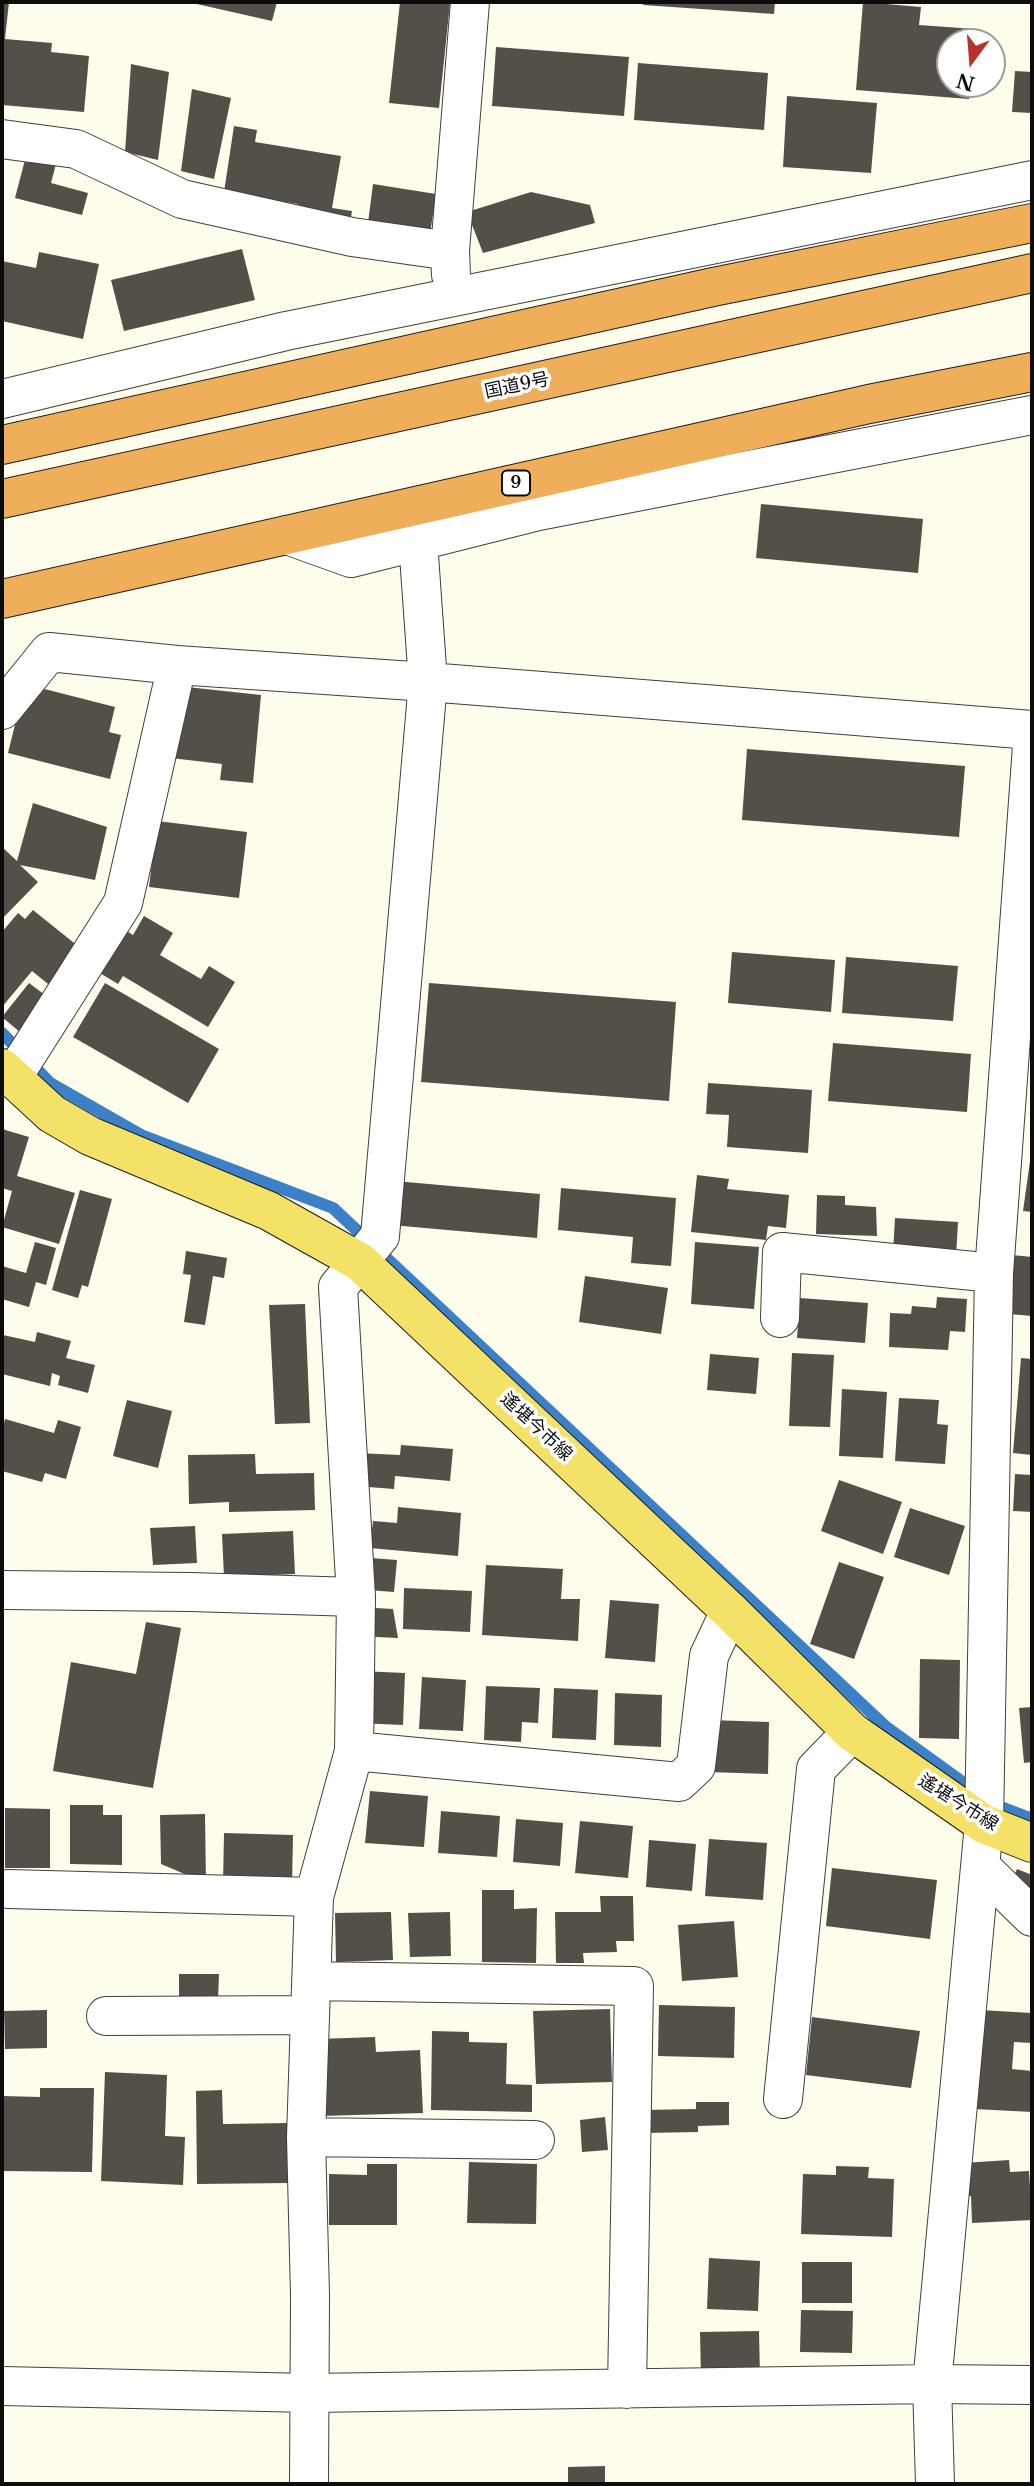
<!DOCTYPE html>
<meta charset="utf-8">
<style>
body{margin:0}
#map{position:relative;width:1034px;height:2486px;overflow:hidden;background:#fefdec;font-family:"Libre Baskerville",serif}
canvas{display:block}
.frame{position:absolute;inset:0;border:4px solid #0c0c0c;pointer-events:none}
.north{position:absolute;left:936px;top:28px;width:70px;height:70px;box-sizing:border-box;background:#fff;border:2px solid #9e9e9e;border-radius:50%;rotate:196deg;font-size:19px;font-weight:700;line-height:28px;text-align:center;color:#0c0c0c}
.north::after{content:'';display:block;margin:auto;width:24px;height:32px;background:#b73329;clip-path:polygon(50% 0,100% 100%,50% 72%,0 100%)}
</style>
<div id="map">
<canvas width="1034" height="2486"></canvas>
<div class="frame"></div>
<div class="north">N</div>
</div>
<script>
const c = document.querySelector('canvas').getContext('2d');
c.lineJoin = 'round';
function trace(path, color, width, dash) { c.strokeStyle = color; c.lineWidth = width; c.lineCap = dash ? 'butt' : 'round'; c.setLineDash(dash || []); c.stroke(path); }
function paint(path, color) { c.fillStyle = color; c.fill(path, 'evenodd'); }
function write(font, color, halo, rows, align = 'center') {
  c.font = font + ' "Libre Baskerville","Noto Sans JP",serif'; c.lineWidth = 7; c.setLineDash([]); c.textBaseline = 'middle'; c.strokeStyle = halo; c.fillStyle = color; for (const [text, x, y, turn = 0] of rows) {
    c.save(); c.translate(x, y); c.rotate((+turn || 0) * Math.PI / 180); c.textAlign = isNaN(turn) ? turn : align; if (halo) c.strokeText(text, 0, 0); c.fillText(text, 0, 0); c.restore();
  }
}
trace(new Path2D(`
 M2 1033 50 1083 141 1135 333 1208 885 1726 993 1804 1032 1819`), '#3c81c8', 12);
paint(new Path2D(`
 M2 2H9L5 39 52 43 51 52 89 56 84 112 2 105Z
 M188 2H277L272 21Z
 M400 2 450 3 439 108 389 103Z
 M644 2H775L774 14 643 5Z
 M863 2 921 7 919 25 975 29 974 42H950V84H971L969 99 856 90Z
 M496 47 629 57 624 116 492 106Z
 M638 63 768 73 764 130 634 120Z
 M131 64 169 72 158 160 125 152Z
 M1015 71 1032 72V113L1012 112Z
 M192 89 231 98 214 179 181 171Z
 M787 96 877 103 871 173 783 167Z
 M234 126 257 130 255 142 341 156 332 208 352 211 350 223 299 215 298 204 224 192Z
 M26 156 56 164 51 183 88 193 82 215 15 198Z
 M373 184 436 194 430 234 368 223Z
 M531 192 590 205 595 223 483 253 467 212Z
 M242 249 255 300 124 331 111 280Z
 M39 252 99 264 83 339 2 321V261L36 268Z
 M761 504 923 519 918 573 756 558Z
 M25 684 115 707 109 732 121 735 110 779 8 753Z
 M178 686 261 695 253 783 220 780 222 764 171 758Z
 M747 749 965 766 959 837 742 820Z
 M33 803 107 827 95 880 20 865 38 882 2 919V847L17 861Z
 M157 821 247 832 239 898 149 887Z
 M33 910 84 951 53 988 32 971 2 1007V932L18 913 25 919Z
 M144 916 173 933 160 955 201 979 209 966 235 982 208 1027 123 976 118 984 85 964 111 921 133 935Z
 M732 952 835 960 831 1012 728 1003Z
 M846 957 958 966 953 1021 842 1013Z
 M29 983 49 998 21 1033 2 1017Z
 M105 983 219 1049 188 1103 73 1037Z
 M429 983 676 1002 669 1101 421 1082Z
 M833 1043 971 1054 967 1112 828 1101Z
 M708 1083 812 1090 808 1153 727 1147 729 1115 706 1114Z
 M2 1129 29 1137 17 1176 75 1193 59 1244 2 1227 12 1191 2 1188Z
 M1031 1154H1032V1212L1023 1211Z
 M697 1175 729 1179 727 1189 789 1195 786 1228 768 1226 766 1240 691 1232Z
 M384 1180 540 1194 537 1238 380 1224Z
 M561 1188 676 1198 671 1266 631 1263 633 1237 558 1230Z
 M80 1190 112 1199 88 1287 82 1285 78 1298 52 1290Z
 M817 1195 845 1196V1205L876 1207 877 1236 816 1234Z
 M895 1218 958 1222 956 1257 893 1253Z
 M35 1242 56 1248 46 1285 36 1282 29 1307 2 1299V1266L26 1273Z
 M695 1242 759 1247 754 1309 691 1304Z
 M186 1251 227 1258 224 1278 213 1276 205 1325 184 1322 191 1275 183 1274Z
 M1012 1255 1032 1257V1316L1009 1314Z
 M585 1276 668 1288 661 1334 579 1322Z
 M937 1297 967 1299 965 1332 950 1331 948 1350 889 1347 890 1313 911 1314 912 1306 936 1308Z
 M800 1298 868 1303 865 1343 797 1338Z
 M305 1304 310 1423 275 1424 269 1305Z
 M37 1332 71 1341 66 1358 95 1365 88 1393 58 1385 60 1376 52 1373 50 1386 2 1374 3 1335 35 1342Z
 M792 1353 834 1355 830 1427 789 1426Z
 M710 1354 759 1358 756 1394 707 1390Z
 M1021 1358 1032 1359V1455L1013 1453Z
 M842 1389 887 1392 883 1458 839 1456Z
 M899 1398 939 1400 937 1424 948 1425 945 1464 895 1461Z
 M127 1400 172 1411 158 1468 113 1456Z
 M5 1419 54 1433 58 1420 81 1427 66 1479 45 1473 42 1482 2 1471V1431Z
 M401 1445 453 1449 450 1481 395 1476 394 1489 355 1486 357 1453 400 1455Z
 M255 1454 256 1474 314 1473 315 1510 229 1512V1502L189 1504 188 1455Z
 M1015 1474 1032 1475V1512L1013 1511Z
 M839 1480 902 1502 883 1554 821 1531Z
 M398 1507 461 1513 458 1556 370 1548 373 1521 397 1523Z
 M910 1508 965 1526 949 1575 894 1557Z
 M195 1526 197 1563 153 1565 150 1528Z
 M293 1531 295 1574 224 1577 222 1534Z
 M358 1557 397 1560 394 1592 355 1589Z
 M839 1562 884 1577 854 1659 810 1644Z
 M486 1565 563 1569 561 1599H580L578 1641 482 1635Z
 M404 1588 472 1591 470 1632 403 1629Z
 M610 1600 659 1604 655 1662 605 1658Z
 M358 1607 393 1609 398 1638 356 1636Z
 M146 1622 181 1628 153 1788 53 1771 71 1662 136 1674Z
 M920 1659 960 1660 959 1739 919 1738Z
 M360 1671 405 1673 403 1725 358 1723Z
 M422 1677 466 1680 463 1731 419 1729Z
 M486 1686 540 1688 538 1723 522 1722 521 1742 484 1740Z
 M554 1688 598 1690 596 1740 552 1738Z
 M615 1693 662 1695 661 1747 614 1745Z
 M1032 1707V1762L1024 1763 1019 1708Z
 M710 1720 769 1722 768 1774 709 1772Z
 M370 1791 428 1796 424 1847 365 1843Z
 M70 1805H103V1815H122V1865L70 1864Z
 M5 1808 50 1809V1868H5Z
 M441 1811 500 1816 497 1857 438 1853Z
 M205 1814 206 1883 161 1864 160 1815Z
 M516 1819 563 1823 560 1866 513 1862Z
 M580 1821 633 1826 628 1878 575 1873Z
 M224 1833 293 1835 292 1885 223 1884Z
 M709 1839 767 1843 763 1900 705 1896Z
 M649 1840 696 1844 692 1891 646 1887Z
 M832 1868 937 1880 930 1939 826 1926Z
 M1017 1869 1032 1875V1916L1006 1895Z
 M482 1890H514V1909L537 1908 536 1963 482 1962Z
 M600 1896H633L634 1941H616L617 1952 583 1953 584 1963H556L555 1912H601Z
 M391 1912 393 1960 336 1962 335 1913Z
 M450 1912 451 1956 410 1957 408 1913Z
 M734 1921 738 1977 682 1981 678 1925Z
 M179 1974H219L218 2000H179Z
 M659 2005 735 2007 734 2058 658 2056Z
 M610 2009 612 2082 536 2084 533 2011Z
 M47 2010V2048L5 2049 4 2011Z
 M980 2010 1032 2013V2043L1014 2042 1012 2069 1032 2071V2112L974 2109Z
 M812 2017 920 2031 911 2088 806 2075Z
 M432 2031 469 2032V2042L507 2043 506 2084 532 2085V2112L431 2110Z
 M375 2037 376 2052 420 2050 423 2113 321 2116 319 2039Z
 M105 2072 167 2075 165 2136 185 2137 183 2185 101 2181Z
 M40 2088H94L92 2172 2 2171 3 2096 40 2097Z
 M222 2090 223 2124 288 2123 289 2183 197 2184 196 2091Z
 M696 2102H729V2125L698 2126V2132L645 2133 644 2110 696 2109Z
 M605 2117 608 2150 582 2152 580 2120Z
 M1009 2160 1010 2172 1029 2171 1032 2220 972 2223 971 2196 950 2198 948 2164Z
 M469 2162 537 2164 536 2224 467 2223Z
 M367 2164H397V2225H329V2174L367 2175Z
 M836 2166 869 2167 868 2178 894 2179 892 2237 801 2234 803 2174 836 2175Z
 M709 2258 760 2261 758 2311 707 2309Z
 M802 2262H852V2303H802Z
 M801 2310 853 2311 852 2353 800 2352Z
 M759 2331 760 2377 701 2378 700 2332Z
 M605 2466V2484H568V2467Z`), '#554f49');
const minor = new Path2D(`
 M2 139 76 149 182 199 352 237 450 251
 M451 275 450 251 470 2
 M2 399 286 331 1032 180
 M287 535 351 558 538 511 1032 415
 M2 710 49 652 177 665 428 682 1032 730
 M12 1078 123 903 177 665
 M780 1318 782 1252 994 1273
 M2 1590 190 1592 356 1597
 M354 1751 679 1782 696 1766 709 1656 730 1611
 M980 1866 1032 1917
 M8 1889 314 1897
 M312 1981 634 1986 627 2389
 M106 2016 310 2015
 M783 2099 816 1769 852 1732
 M306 2137 535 2140
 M2 2386 309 2393 932 2384 1032 2385
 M309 2484 310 2295 306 2137 314 1897 354 1751 356 1597 338 1287 380 1236 428 682 418 541
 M935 2484 932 2384 984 1824 994 1273 1032 746`);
const major = new Path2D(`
 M2 1068 52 1114 90 1136 269 1211 360 1262 730 1611 852 1732 984 1824 1032 1843`);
const highway = new Path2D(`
 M2 445 713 287 1032 223
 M2 499 1032 273
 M2 599 869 404 1032 372`);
trace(minor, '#3f3f3f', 40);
trace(major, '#1d1d1d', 40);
trace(highway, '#1d1d1d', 40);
trace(minor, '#fff', 38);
trace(major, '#f4e167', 38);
trace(highway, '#efaf5a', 38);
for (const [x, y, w] of [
 [516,483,28]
]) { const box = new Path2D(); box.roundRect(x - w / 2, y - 12.5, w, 25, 5); c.fillStyle = '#fff'; c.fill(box); trace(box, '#0c0c0c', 2); }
write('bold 16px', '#0c0c0c', null, [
 ["9",516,483]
]);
write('18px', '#0c0c0c', '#fff', [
 ["国道9号",517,386,-12],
 ["遙堪今市線",536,1427,43],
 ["遙堪今市線",958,1803,32]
]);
</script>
